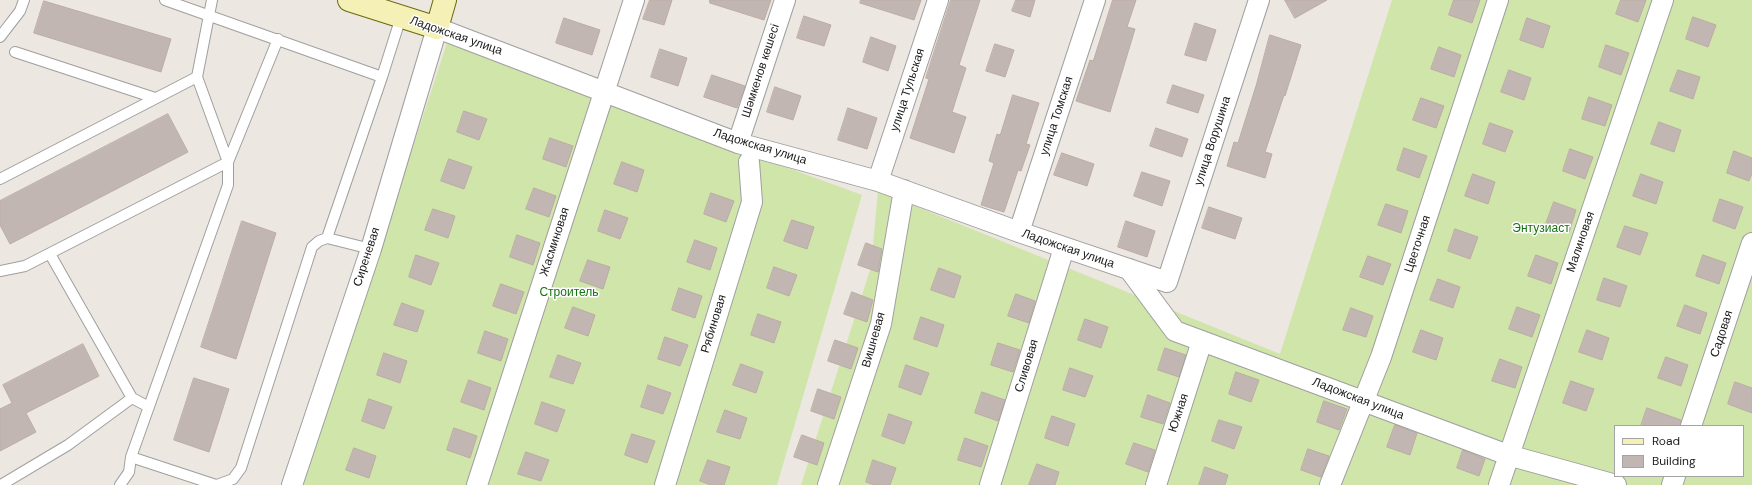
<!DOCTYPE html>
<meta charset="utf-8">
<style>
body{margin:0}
#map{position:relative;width:1752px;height:485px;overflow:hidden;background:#ece7e1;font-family:"DM Sans",sans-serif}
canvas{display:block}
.legend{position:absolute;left:1614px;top:425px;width:130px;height:52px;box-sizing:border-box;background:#fff;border:1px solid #a4a4a4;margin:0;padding:5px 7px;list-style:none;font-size:12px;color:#1b1b1b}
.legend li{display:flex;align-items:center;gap:8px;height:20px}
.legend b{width:20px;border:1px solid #a4a4a4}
</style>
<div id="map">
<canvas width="1752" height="485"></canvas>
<ul class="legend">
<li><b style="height:5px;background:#f5f0b6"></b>Road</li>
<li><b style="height:11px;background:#c1b6b1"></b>Building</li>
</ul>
</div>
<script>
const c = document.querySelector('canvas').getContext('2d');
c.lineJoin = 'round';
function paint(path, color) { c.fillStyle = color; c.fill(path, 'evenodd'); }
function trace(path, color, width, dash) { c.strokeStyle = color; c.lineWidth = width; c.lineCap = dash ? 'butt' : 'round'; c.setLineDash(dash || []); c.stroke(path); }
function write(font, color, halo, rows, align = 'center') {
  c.font = font + ' "DM Sans",sans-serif'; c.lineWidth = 3; c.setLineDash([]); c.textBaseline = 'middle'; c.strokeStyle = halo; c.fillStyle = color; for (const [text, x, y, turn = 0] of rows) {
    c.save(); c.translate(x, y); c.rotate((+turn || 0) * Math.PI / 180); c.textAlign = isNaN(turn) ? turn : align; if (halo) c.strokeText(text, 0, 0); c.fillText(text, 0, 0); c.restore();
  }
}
paint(new Path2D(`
 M1392 0H1752V485H801L871 267 878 191 1280 354ZM1615 426H1743V476H1615Z
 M447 43 862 195 777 485H302Z`), '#cfe5a9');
const building = new Path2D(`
 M650 0H672L664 25 643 19Z
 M710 0H771L764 20 710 3Z
 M861 0H921L914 20 860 3Z
 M951 0H980L959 65 966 68 952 112 966 117 954 153 910 138 929 79 926 78Z
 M1016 0H1035L1030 17 1012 11Z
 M1113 0H1136L1127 27 1135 29 1110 112 1076 101 1090 60 1093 61Z
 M1285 0H1327L1295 18Z
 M1454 0H1480L1472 23 1449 15Z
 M1621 0H1646L1638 22 1616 14Z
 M44 1 171 39 161 72 34 33Z
 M804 16 831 25 824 46 797 38Z
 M1693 17 1716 25 1708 47 1686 39Z
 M564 18 600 30 592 55 556 43Z
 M1527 18 1550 26 1543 48 1520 40Z
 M1195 23 1216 30 1206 61 1185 55Z
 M1270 35 1301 45 1285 96 1284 95 1265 152 1272 154 1265 178 1227 166 1234 142 1238 143 1256 86Z
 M871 37 896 46 888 71 863 62Z
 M995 44 1014 50 1005 77 986 71Z
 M1606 45 1629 53 1621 75 1599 67Z
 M1439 47 1461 55 1454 77 1431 69Z
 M660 49 687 58 678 86 651 77Z
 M1509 70 1531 78 1524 100 1501 92Z
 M1678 70 1700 77 1693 99 1670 91Z
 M712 75 745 86 737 108 704 97Z
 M1173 85 1204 95 1198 113 1167 103Z
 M775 87 801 96 793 120 767 112Z
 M1013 95 1039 103 1026 144 1030 145 1021 171 1018 170 1004 212 981 205 994 163 989 161 997 134 1000 135Z
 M1589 97 1612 105 1605 126 1582 119Z
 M1421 98 1444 106 1436 128 1413 120Z
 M848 108 877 118 867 149 838 140Z
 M464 111 487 119 479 140 457 132Z
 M168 114 188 152 10 244 0 225V201Z
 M1659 122 1681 130 1674 152 1651 144Z
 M1490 123 1513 131 1505 152 1483 144Z
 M1156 128 1188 139 1182 157 1150 146Z
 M550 138 573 146 566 167 543 159Z
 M1404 148 1427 156 1419 178 1397 170Z
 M1570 149 1593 157 1585 179 1563 171Z
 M1734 151 1752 158V173L1749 181 1727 173Z
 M1062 153 1094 164 1087 186 1054 175Z
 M449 159 472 167 464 189 441 181Z
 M622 162 644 170 637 192 614 184Z
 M1142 172 1170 181 1162 206 1134 196Z
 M1473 174 1495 182 1488 204 1465 196Z
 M1641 174 1663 182 1656 204 1633 196Z
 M534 188 556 196 549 217 526 209Z
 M711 193 734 201 726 222 704 214Z
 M1720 199 1743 207 1735 229 1713 221Z
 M1554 202 1576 210 1569 232 1546 224Z
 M1386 204 1408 211 1401 233 1378 225Z
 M1209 207 1242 218 1235 239 1202 228Z
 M433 209 455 216 448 238 425 230Z
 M605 210 628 218 620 239 598 231Z
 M792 220 814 227 807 249 784 241Z
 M242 221 276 233 236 359 201 347Z
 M1126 221 1155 231 1147 257 1118 247Z
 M1625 226 1648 233 1640 255 1617 247Z
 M1455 229 1478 237 1470 259 1448 251Z
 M517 235 540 243 533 265 510 257Z
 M695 240 717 248 710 270 687 262Z
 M866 243 882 249 878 272 858 265Z
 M416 255 439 263 431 285 409 277Z
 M1536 255 1558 263 1551 284 1528 276Z
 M1703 255 1726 263 1719 284 1696 276Z
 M1368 256 1391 264 1383 285 1360 277Z
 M588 260 610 267 603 289 580 281Z
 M774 267 797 275 789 296 767 288Z
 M939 268 961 276 954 298 931 290Z
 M1604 278 1627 286 1620 307 1597 300Z
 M1438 279 1460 287 1453 308 1430 300Z
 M501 284 524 292 516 314 493 306Z
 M679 288 702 296 695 318 672 310Z
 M852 292 873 300 867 322 844 314Z
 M1016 294 1035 301 1029 323 1008 316Z
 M402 303 424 311 417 332 394 325Z
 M1685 305 1707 313 1700 334 1677 326Z
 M573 307 595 315 588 336 565 328Z
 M1517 307 1540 315 1532 337 1509 329Z
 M1351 308 1373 316 1366 337 1343 330Z
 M758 314 781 322 774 343 751 335Z
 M921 317 944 325 937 347 914 339Z
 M1085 319 1108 327 1101 348 1078 340Z
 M1421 330 1443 338 1436 360 1413 352Z
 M1587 330 1609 338 1602 360 1579 352Z
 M485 331 508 339 501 361 478 353Z
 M665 337 688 345 680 366 658 359Z
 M835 340 858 348 851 369 828 361Z
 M998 343 1020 350 1013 372 991 365Z
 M83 344 99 376 26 413 36 432 0 451V409L12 403 3 385Z
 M1165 348 1186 355 1179 377 1158 370Z
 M384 353 407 361 400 383 377 375Z
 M558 355 581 363 573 384 550 377Z
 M1666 357 1688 365 1681 386 1658 378Z
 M1500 359 1522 367 1515 388 1492 381Z
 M741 364 763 372 756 393 733 385Z
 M906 365 929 373 921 395 899 387Z
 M1070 368 1093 376 1085 397 1063 390Z
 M1236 372 1259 380 1251 402 1229 394Z
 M194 378 229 389 209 452 174 440Z
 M469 380 491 388 484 410 461 402Z
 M1571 381 1594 389 1586 411 1563 403Z
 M1735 382 1752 388V413L1728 404Z
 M648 385 671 393 663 414 641 407Z
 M818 389 841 397 834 419 811 411Z
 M982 392 1005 400 998 421 975 413Z
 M1148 395 1170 403 1163 424 1141 417Z
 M369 399 392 407 384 429 362 421Z
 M1324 401 1347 409 1339 430 1317 422Z
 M542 402 565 410 557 432 535 424Z
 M1647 408 1681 420 1680 426H1641Z
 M725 410 747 418 740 439 717 432Z
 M889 414 912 422 904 444 882 436Z
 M1052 416 1075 424 1068 446 1045 438Z
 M1219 420 1242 427 1234 449 1212 441Z
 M1395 425 1417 433 1410 455 1387 447Z
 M454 428 477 436 470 458 447 450Z
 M632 434 655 441 647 463 625 455Z
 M802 435 824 443 817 465 794 457Z
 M965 438 988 446 981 467 958 460Z
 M1134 443 1155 450 1148 472 1126 464Z
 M354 448 376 456 369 478 346 470Z
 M1308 449 1329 456 1321 477 1301 470Z
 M1463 450 1485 459 1479 476 1457 468Z
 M526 452 549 460 541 481 518 474Z
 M708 460 730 467 724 485H711L700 481Z
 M873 460 896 468 890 485H874L866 482Z
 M1037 464 1059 472 1055 485H1029Z
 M1205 467 1228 475 1225 485H1199Z`);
paint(building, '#c1b6b1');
trace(building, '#bdaca5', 1);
const service = new Path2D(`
 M165 0 382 77 327 238
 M0 37 20 11 24 0
 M15 52 155 98
 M382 77 401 17
 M0 179 197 77
 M50 254 132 398 149 407
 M0 271 25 266 228 162 278 39
 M131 457 216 485
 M1 485 68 445 132 398
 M120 485 129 472 131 457 228 185V162L197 77 212 0
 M217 485 233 479 241 468 312 247 319 241 327 238 371 249`);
const minor = new Path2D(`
 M738 143 785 0
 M878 181 938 0
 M1019 232 1095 0
 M1129 269 1175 331 1508 455 1616 485
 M1691 426 1752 243
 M292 485 371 249 437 28 738 143 878 181 1019 232 1167 282 1259 0
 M477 485 634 0
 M665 485 752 202 749 162
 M828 485 881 324 904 190
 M990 485 1064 248
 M1156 485 1202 341
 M1330 485 1381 357 1498 0
 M1499 485 1663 0
 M1672 485 1675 476`);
const secondary = new Path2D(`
 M349 0 437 28 445 0`);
trace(service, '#9f9f9f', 12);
trace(minor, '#9f9f9f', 22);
trace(secondary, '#6b680a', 24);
trace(service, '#fff', 10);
trace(minor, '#fff', 20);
trace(secondary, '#f5f0b6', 22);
write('12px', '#1b1b1b', '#fff', [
 ["Ладожская улица",456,36,19],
 ["Шәмкенов көшесі",761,71,-72],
 ["улица Тульская",908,90,-72],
 ["улица Томская",1057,116,-72],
 ["улица Ворушина",1213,141,-72],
 ["Ладожская улица",760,147,17],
 ["Жасминовая",555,242,-72],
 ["Малиновая",1581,242,-71],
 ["Цветочная",1418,244,-72],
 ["Ладожская улица",1068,249,19],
 ["Сиреневая",367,257,-72],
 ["Рябиновая",714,324,-73],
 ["Садовая",1722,334,-72],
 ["Вишневая",874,340,-74],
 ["Сливовая",1027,366,-73],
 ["Ладожская улица",1358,399,21],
 ["Южная",1179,413,-72]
]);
write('12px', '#167211', '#fff', [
 ["Энтузиаст",1541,229],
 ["Строитель",569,293]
]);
</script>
